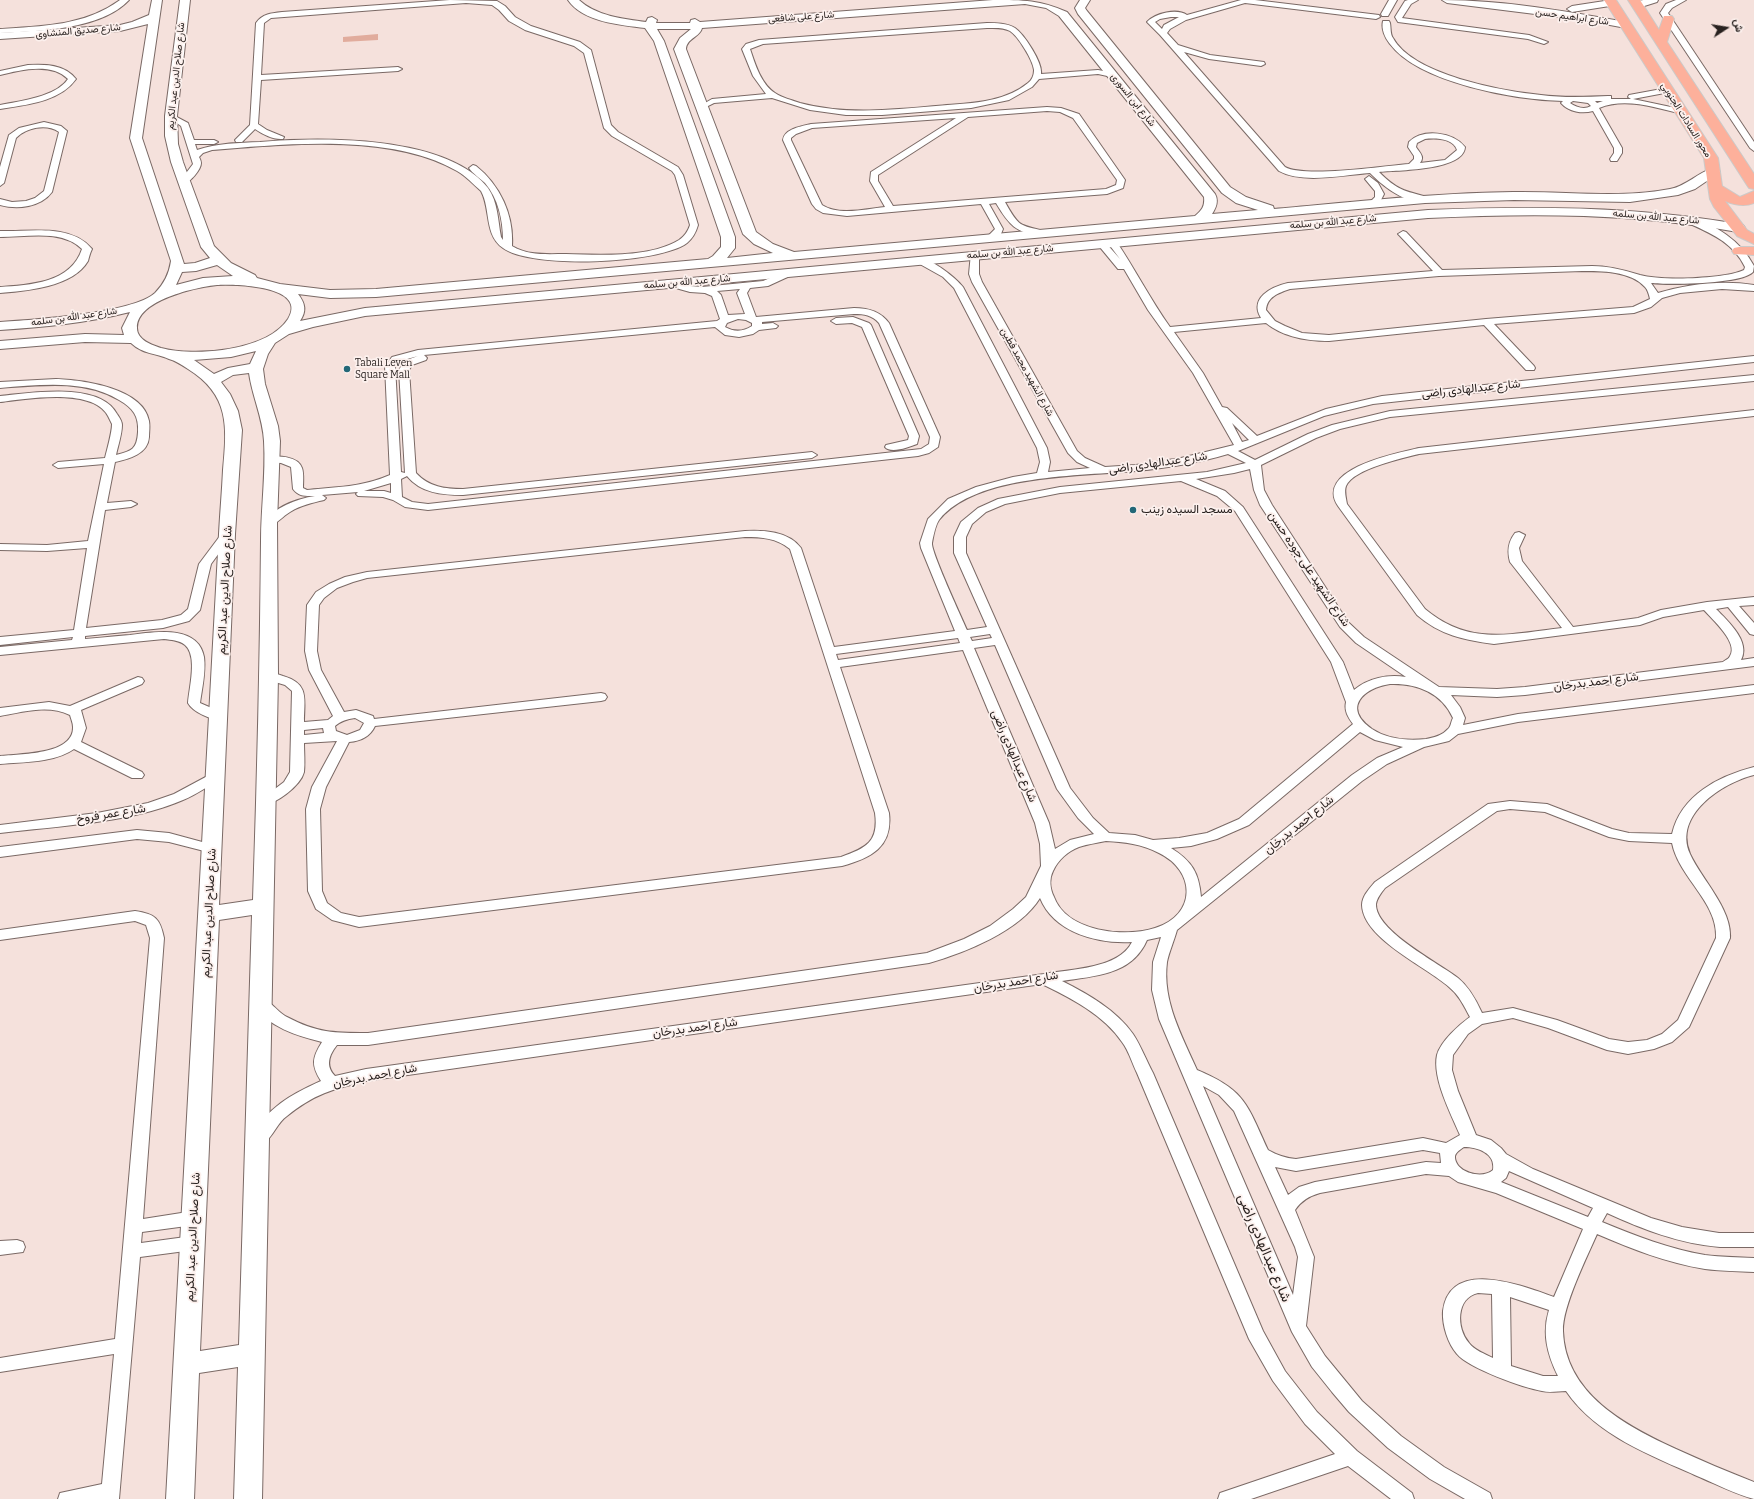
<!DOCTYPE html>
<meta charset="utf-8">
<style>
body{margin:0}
#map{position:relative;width:1754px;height:1499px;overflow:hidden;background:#f5e1dc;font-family:Bitter,Vazirmatn,serif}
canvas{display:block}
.north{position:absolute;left:1706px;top:8px;width:40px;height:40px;-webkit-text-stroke:3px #fcf0ed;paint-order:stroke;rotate:78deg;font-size:11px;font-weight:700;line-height:16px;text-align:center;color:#28211f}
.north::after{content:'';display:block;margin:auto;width:14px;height:18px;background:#28211f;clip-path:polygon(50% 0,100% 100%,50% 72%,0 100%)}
</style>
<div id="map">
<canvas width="1754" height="1499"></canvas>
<div class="north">ش</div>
</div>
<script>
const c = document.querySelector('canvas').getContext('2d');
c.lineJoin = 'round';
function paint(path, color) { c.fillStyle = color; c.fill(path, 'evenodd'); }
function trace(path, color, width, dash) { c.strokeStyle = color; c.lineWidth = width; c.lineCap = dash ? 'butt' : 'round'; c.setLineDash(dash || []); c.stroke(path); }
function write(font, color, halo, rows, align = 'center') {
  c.font = font + ' Bitter,Vazirmatn,serif'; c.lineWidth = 3.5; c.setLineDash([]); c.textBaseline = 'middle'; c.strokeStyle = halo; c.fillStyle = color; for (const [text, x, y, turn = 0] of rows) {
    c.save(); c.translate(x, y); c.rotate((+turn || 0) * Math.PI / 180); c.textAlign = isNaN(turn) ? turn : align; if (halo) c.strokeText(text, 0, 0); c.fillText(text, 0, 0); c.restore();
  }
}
paint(new Path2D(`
 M378 34V40L343 42V37Z`), '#e1ac9d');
const street = new Path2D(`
 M120 0H129C101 30 38 31 0 33V29C42 26 85 26 120 0Z
 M450 0 497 1 505 6 515 17 531 26 580 42 591 50 611 125 618 132 678 167 683 175 698 225C696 232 693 238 687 243 659 264 531 269 503 248 484 235 491 209 481 191 473 184 466 176 457 171 392 133 285 144 212 150L203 153 199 157C200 159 201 161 201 163 201 170 190 182 184 184L180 181 193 164 181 126 167 116 171 114 188 123 194 140H214L218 142 214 144H195L197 150C217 143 239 143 260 142 321 137 446 135 488 188 498 202 498 221 501 237L503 240C503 220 498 198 485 183 480 178 473 174 469 168L473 165 476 166C500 185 514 215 512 246 529 256 547 254 566 254 600 255 649 258 679 240 685 236 688 231 690 225L675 175 672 171 612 136 604 128 584 53 574 46 525 30 509 21 499 10 492 5 466 3 271 18 264 23 261 75 398 67 402 69 398 71 261 80 258 124 267 130 284 137 283 139C274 140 262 134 255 129L242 142H236L235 140 250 125 256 23C262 14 272 13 282 12Z
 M1241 0H1255L1379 15 1380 17 1376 19 1245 3 1186 20 1170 29 1167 33 1178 45 1210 55 1264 62 1265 64 1261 66 1209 59 1184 52 1285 167C1305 178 1383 166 1409 164L1414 159V156L1408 147 1409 142C1423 128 1453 132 1465 147 1464 171 1396 170 1379 172 1397 190 1404 191 1428 197L1429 199 1428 201C1407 206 1383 186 1370 173 1344 175 1302 184 1279 171L1160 35 1147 22C1155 13 1177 8 1187 15ZM1171 17H1179L1164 25 1162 29 1155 22 1160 19ZM1425 139C1435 138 1453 138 1457 150L1445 160 1420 163C1425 157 1420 153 1416 147L1417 143Z
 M1389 0H1397L1388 16H1382L1381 14Z
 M1408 0H1418L1411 4 1402 18 1529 35 1548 42 1544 44 1528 39 1398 22 1395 17 1405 1Z
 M1676 0H1686L1672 8 1668 13 1754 142V151L1750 148 1660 13 1666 4Z
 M1383 21H1389L1390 23C1391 28 1390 34 1393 38 1413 75 1502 91 1541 95 1563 98 1586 97 1608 96H1611V99H1631L1628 97 1629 95 1667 88H1670V92L1633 99 1685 110 1686 112 1682 114C1656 108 1626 97 1599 108L1622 148V153L1617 161H1611L1610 159 1614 153V148L1593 111C1582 114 1569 112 1561 103L1563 101C1516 100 1419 83 1390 44 1385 38 1381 29 1383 21ZM1573 101 1588 103 1591 106C1584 110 1576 107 1570 103ZM1595 101H1603L1597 103Z
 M987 23C996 23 1007 23 1015 28 1024 34 1043 63 1041 74L1098 70 1115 73 1116 75 1112 77 1098 74 1039 79 1032 87 1009 100 971 108 882 115H846L810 110 772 98 714 103 702 109 698 107 712 99 766 94 753 76 742 49 746 44 759 40ZM987 28C994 28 1003 27 1010 31 1018 36 1033 60 1034 70 1034 75 1032 80 1028 83 1002 104 967 103 936 106 890 110 845 115 800 103 792 100 782 98 775 93 761 84 755 64 750 49L763 44Z
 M28 65C45 64 64 64 76 79 60 102 25 105 0 109V105C20 101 56 97 68 79 52 62 20 70 0 75V71Z
 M1047 107 1061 108 1079 114 1125 180 1123 188 1107 194 1005 202C1019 227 1019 225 1045 231L1046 233 1045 235 1042 236C1016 233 1009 225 996 203L989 204 1003 229 1001 234 991 241 986 238 995 229 981 204 847 216 823 213 816 209 812 204 783 140C784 129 802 126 811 124ZM1047 111 1060 112 1073 118 1117 180 1116 185 1106 189 893 206 878 181V175L968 117ZM956 118 871 172 870 181 885 207C866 209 839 216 822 205L791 140V138L796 134 812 128Z
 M44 122 61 126 67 131 52 192C41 207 18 210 0 205V199L12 202 26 201 35 198 44 191 59 132C46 123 26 128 16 138L4 183 0 186V167L9 135 19 128Z
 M1369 176 1378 183 1384 194 1380 202 1373 206 1369 203 1375 197V191L1365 179Z
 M1689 217C1715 224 1741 241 1754 266L1753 272C1742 284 1669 285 1651 283L1658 293C1688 284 1723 280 1754 285V291L1722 289 1680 293 1662 298 1651 307 1634 313 1494 324 1534 366 1535 368 1534 370H1526L1484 325 1329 341C1308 341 1283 337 1266 323L1174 332 1203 373 1222 407 1227 408 1257 436 1326 409 1382 396 1754 356V362L1373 404 1324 416 1238 451 1255 460 1308 434 1332 425 1390 411 1754 375V381L1390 417 1340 429 1316 438 1261 465 1264 490 1272 505 1348 622 1364 637 1439 687 1497 689 1525 687 1723 662C1725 660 1729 659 1730 656 1739 643 1712 619 1704 610L1663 617 1640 625 1494 644C1464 640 1440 635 1417 615L1338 506C1314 469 1397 453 1419 448L1754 410V416L1419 454C1403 458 1353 469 1346 486 1344 491 1346 498 1347 504L1425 609C1469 646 1510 634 1562 628L1510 562C1507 551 1508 542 1515 533L1519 532 1525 535 1519 548 1522 561 1573 627 1638 618 1661 610 1707 602 1754 597V605L1739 606 1754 623V635L1750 634 1728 607 1716 609C1728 621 1751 642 1741 660L1754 658V666L1525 695 1497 697 1451 695 1460 707 1465 718 1463 725 1518 714 1754 685V693L1518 722 1458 734 1449 741 1424 747 1387 764 1362 781 1177 930C1174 941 1169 952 1167 962 1162 1001 1182 1036 1197 1070 1245 1090 1247 1104 1268 1150 1277 1155 1285 1158 1296 1159L1423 1138 1446 1143 1460 1135C1451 1114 1432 1078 1437 1055 1441 1041 1459 1025 1470 1017 1464 1006 1459 995 1449 987 1427 967 1363 939 1362 905 1362 896 1370 888 1375 882L1488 804 1510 801 1547 804 1612 829 1629 833 1672 834C1681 795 1719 776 1754 767V775C1722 783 1673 815 1690 854 1702 880 1732 909 1730 938L1689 1027 1672 1042 1654 1049 1628 1054 1607 1050 1548 1028 1513 1018 1482 1024 1468 1034 1453 1055 1452 1070 1458 1091 1476 1135 1491 1140 1501 1148 1506 1154 1533 1169 1651 1218 1682 1227 1719 1233H1754V1247C1743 1247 1731 1247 1720 1247 1680 1244 1642 1229 1607 1213L1602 1222C1636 1236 1669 1249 1705 1255 1721 1257 1738 1257 1754 1258V1272C1738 1271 1721 1271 1705 1269 1667 1263 1632 1249 1597 1234 1587 1257 1562 1307 1563 1331 1565 1394 1626 1426 1676 1449 1702 1461 1728 1472 1754 1482V1499C1735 1494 1716 1484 1697 1476 1650 1455 1596 1435 1566 1391 1558 1391 1550 1393 1542 1391 1524 1388 1468 1368 1457 1354 1448 1344 1442 1325 1443 1311 1450 1257 1523 1286 1554 1297L1583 1229 1496 1193 1458 1182 1449 1176 1426 1174 1320 1193C1309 1196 1301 1201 1295 1210L1314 1257 1306 1326 1325 1356 1362 1401 1401 1436 1444 1467 1490 1493 1492 1499H1465L1430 1479 1388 1448 1349 1412 1332 1392 1312 1367 1292 1332 1159 1019 1152 990 1153 962 1161 937 1147 940C1132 975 1095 976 1062 981 1088 994 1116 1010 1133 1034 1141 1046 1146 1060 1153 1073L1263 1331 1285 1371 1317 1412 1357 1451 1412 1493 1414 1499H1391L1348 1466 1251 1499H1218L1220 1493 1335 1454 1305 1424 1273 1381 1249 1339 1137 1073C1132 1063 1129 1051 1122 1042 1104 1015 1071 998 1042 984L366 1081C333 1089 314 1094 287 1116 277 1123 274 1135 265 1142 261 1145 257 1144 253 1142L251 1138C268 1107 290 1095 321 1081 311 1065 312 1058 322 1042 298 1036 267 1027 254 1004L256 1000C269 996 276 1012 287 1017 317 1033 334 1033 368 1033L927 953 964 939 990 926 1013 909 1026 897 1041 866 1040 844 1035 823 963 650 840 667 889 813C893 847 871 858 842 866L359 927 332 920 316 909 308 891 306 809 312 787 337 741 304 743C304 752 305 763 304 772 301 785 274 807 261 804L259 801 284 782 290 772 292 691 285 685 265 679 263 676 265 673C271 672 277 674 283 676 310 684 304 699 304 722L328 720 333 716 309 670 305 651 307 605 316 592 329 584 345 577 367 572 745 531C764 530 788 531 801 548L834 647 955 631 921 548 920 543 928 519 948 499 976 487 1013 477 1037 473 1040 462 1037 448 954 288 943 277 918 263 916 261 918 259C929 256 956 278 963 287L1047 448 1050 462 1048 472 1090 468 1077 462 1068 453 972 282 969 274 971 253 974 252 979 255V274L982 282 1077 451 1085 458 1105 467 1136 465 1181 458 1234 445 1193 373 1148 310 1124 269H1118L1099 246 1097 244 1099 242H1105L1120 259 1108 243 1113 240 1116 241C1135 269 1150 299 1170 327L1261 318C1249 298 1271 287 1288 283L1433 271 1400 236 1398 234 1403 231 1406 232 1442 270 1592 266C1609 266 1624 270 1640 275 1661 281 1725 279 1744 270L1745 267C1733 242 1710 233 1686 222L1685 220ZM1582 271C1601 271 1631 271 1645 287 1648 290 1649 295 1650 299L1633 307 1486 319 1329 335 1302 333 1285 326 1275 321 1266 310C1267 297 1278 293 1290 289L1439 276ZM1232 423 1249 440 1242 442ZM1228 454 1246 463 1207 472 1060 487 998 499 978 508 961 522 954 537V553L987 627 967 630C961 616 931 552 932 543 933 537 936 524 939 520 975 474 1082 476 1136 471 1167 468 1198 463 1228 454ZM1250 469 1254 490 1260 505 1340 627 1356 643 1406 677C1388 674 1368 678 1354 690L1343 662 1243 507 1225 491 1196 479 1234 473ZM1181 481 1217 496 1235 511 1331 662 1346 702C1344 711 1348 717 1353 724L1239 819 1207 833 1179 838 1153 840 1135 835 1109 833 1093 818 1070 788 966 553V537L972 524 986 512 1005 504 1060 493ZM745 537C762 537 776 538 790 549L875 813C879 842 866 848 841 857L359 917 341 913 327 903 322 891 320 809 326 787 349 742C360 741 370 737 375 726L601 701 605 700 607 697 605 694 601 693 374 719 373 716 356 710 344 712 321 670 317 651 319 605 324 598 337 588 353 582 367 578ZM990 634 992 638 972 641 970 637ZM958 638 960 643 838 660 836 654ZM995 645 1057 789 1078 818 1094 834 1070 840 1055 849 1049 823 974 648ZM1390 684C1417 683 1442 693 1453 718 1451 721 1451 727 1448 729 1443 735 1433 738 1426 739 1408 741 1387 739 1372 729 1342 708 1363 688 1390 684ZM355 718 364 723 360 730 347 735 336 731 335 726C341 721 347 719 355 718ZM323 728 324 733 304 735V730ZM1360 732 1375 740 1403 747 1377 758 1352 775 1201 897C1199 873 1192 861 1171 848L1191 846 1217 839 1249 825ZM1510 809 1545 812 1609 837 1629 841 1672 843C1679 878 1718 902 1716 938L1678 1020 1662 1034 1647 1040 1628 1042 1609 1039 1557 1020 1513 1008 1482 1013C1476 1000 1469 987 1458 978 1439 963 1375 931 1376 904 1377 898 1381 893 1385 888L1497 811ZM1106 841C1124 842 1142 844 1159 853 1196 871 1197 915 1155 928 1125 938 1067 932 1054 897 1050 889 1049 879 1053 871 1058 860 1068 851 1079 847 1088 844 1097 843 1106 841ZM1040 898C1054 933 1098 944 1132 942 1119 969 1070 969 1044 974L366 1069 335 1076C325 1066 329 1055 337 1045H368L929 963C964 953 1020 931 1040 898ZM1203 1086 1219 1095 1234 1111 1295 1247 1298 1257 1293 1295ZM1464 1147C1477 1147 1496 1153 1493 1170 1482 1180 1454 1172 1455 1156 1456 1152 1461 1149 1464 1147ZM1423 1150 1440 1153 1441 1163 1426 1162 1315 1182 1299 1187 1288 1195 1275 1167 1296 1171ZM1509 1171 1593 1208 1588 1217 1501 1182 1506 1178ZM1478 1293 1492 1294 1493 1358C1485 1354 1474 1350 1469 1343 1456 1328 1456 1298 1478 1293ZM1510 1297 1549 1310C1542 1333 1547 1354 1558 1376H1543L1511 1366Z
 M0 231C29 232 71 223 92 249 90 253 89 257 88 261 73 287 26 291 0 293V287C30 285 71 283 82 249 62 229 27 237 0 237Z
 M791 269 794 270 796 272 794 274 768 286 750 288 747 293 756 317 854 308C868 308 880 311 889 323L940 437 938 447 929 453 918 456 428 510 405 507 393 500 383 497 358 496 356 494 358 492 322 495 326 498 324 500C312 503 301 505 290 512 283 516 277 524 269 526L263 523C275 507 296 499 315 496 306 496 299 497 293 489L291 467 281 463 267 462 266 460 267 458C277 455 298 456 302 468 304 474 303 482 303 488L307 490C336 487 363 487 390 475L385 366 392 357 418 350 717 321 720 319 712 296 705 293 690 292 665 285 663 283 665 281 668 280 690 286 702 287 763 281ZM740 289 737 293 745 314 728 315 721 295 717 291ZM854 314C864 314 872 315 879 323L930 437 929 444 921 449 428 504 412 502 402 497 401 479 407 476C421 493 442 495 463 495L812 458 817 455 812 452 463 489C445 489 429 487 416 473L409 370 412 365 426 360 427 358 424 355 715 327 725 335 739 337 753 334 759 330 776 328 778 326 773 323 762 324V322ZM738 319 746 320 752 323V326C743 332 734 332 725 327L727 323ZM418 356 404 361 399 370 405 473 401 472 395 366 400 361ZM391 483V493L384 491H364Z
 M853 317 869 323 871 325 919 436 917 444C909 447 891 454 885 447L886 445 908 440 909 436 862 327 852 323 836 324 831 321 836 318Z
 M56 379C83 380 143 388 149 421 150 426 149 432 149 437 148 454 129 459 115 462L107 503 131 501 137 504 131 507 105 510 86 628 162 620 181 615 188 609 199 564 223 532 227 531 233 534 211 564 200 610 189 621 163 628 85 636V639C100 638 115 636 130 635 154 632 198 624 204 657 206 672 202 688 200 703L223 713 224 716 223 719C212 721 193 712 188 703 189 688 198 656 185 645 179 640 171 640 164 639L0 655V647L72 640 73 637 0 645V637L74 630 87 548 47 551 0 550V544L47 545 88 541 104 464 58 468 53 465 58 462 105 458C107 449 112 433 112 424 111 422 109 418 108 416 93 387 26 399 0 402V396C30 393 100 381 117 414 119 417 122 421 122 425 122 434 118 446 116 455 132 451 137 449 138 432 139 416 133 408 119 400 84 379 40 385 0 388V382Z
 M138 677 142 678 144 681 142 684 81 710 86 728 81 742 142 772 144 775 142 778H132L74 749C54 763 23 762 0 764V756C19 754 74 755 73 727 73 723 71 719 70 715 48 704 23 712 0 716V708L49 702 70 706Z
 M215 772 220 773 222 776 220 779C208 786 196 795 183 800 130 823 57 826 0 833V825L97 813 148 803 174 794Z
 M137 830 169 833 217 846 219 849 217 852 212 853 169 842 137 839 0 857V847Z
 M135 911C155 914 160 918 164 938L143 1219 194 1211 200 1213 202 1218 200 1223 194 1225 142 1232 141 1243 193 1236 199 1238 201 1243 199 1248 193 1250 140 1257 119 1499H58L60 1493 102 1484 114 1354 0 1372V1358L115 1339 150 938 146 925 135 921 0 940V930Z
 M17 1240 23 1242 25 1247 23 1252 0 1255V1241Z`);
const secondary = new Path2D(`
 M152 0H162L142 138 184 264 195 263 210 258 201 247 171 162 165 136V116L180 0H190L177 116 178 144 183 162 214 246 231 263 255 275 257 278 280 284 330 290 376 289 708 259 713 256 721 247V237L654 41 645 28C620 25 583 22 568 0H579C596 16 624 19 646 22L648 18 652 17 657 20 656 23H690L691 20 695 19 700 22 993 0C1024 0 1040 0 1067 12L1215 194C1219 201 1216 208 1212 214L1258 210 1236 203 1222 193 1078 14 1075 8 1080 0H1090L1085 8 1087 11 1230 187 1246 197 1273 206 1274 209C1354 202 1433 193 1513 192 1566 191 1618 199 1670 189 1687 186 1698 172 1714 168L1718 169 1720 172 1695 189 1678 195 1630 202 1514 200 1425 203 376 297 330 298 298 294C305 303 307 311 300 321L365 308 1428 210C1533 206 1634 206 1738 224L1743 225 1745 228 1743 231 1738 232C1634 213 1533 213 1428 218L365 316 313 327 289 334 275 343 268 354 263 369 265 384 278 426 280 441 277 523 278 676 262 1499H234L238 1367 199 1373 194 1499H166L219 534C220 513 222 492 223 470 227 427 230 395 188 369 182 365 176 361 169 359 156 353 142 354 131 343L85 342 0 349V341L85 334 124 335 122 328 130 312C87 323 44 327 0 330V322C31 320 134 313 155 293 164 284 169 274 171 261L130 138 148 24 120 31 0 39V33L120 25 132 22 149 15ZM1025 4 1046 8 1059 16 1204 197C1205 206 1202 210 1195 216L794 252 773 244 756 232 686 49C687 38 700 37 702 28ZM657 29H691L680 38 674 49 743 234 754 244 773 253 727 258 735 248V237L664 41ZM217 265 233 276 203 278 176 285 182 272 196 271ZM217 285C232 284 309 285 288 319 267 351 195 357 161 348 152 345 137 340 137 328 136 300 197 287 217 285ZM256 351 250 364 228 368 214 374 194 360 231 357ZM249 373C252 396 263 418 264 441 266 474 261 508 261 541 260 661 257 781 253 900L219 905 235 534 242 430 238 411 230 394 221 382 233 375ZM252 915 239 1345 200 1351 219 920Z
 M1442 0C1503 0 1566 11 1626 22L1631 25 1626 28 1583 20 1447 3Z
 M1611 0 1616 1 1617 3 1616 5 1572 12 1567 9 1572 6Z
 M1643 0H1658L1657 2 1638 8 1633 5 1634 3Z`);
const primary = new Path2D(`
 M1604 0H1616L1718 158 1722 186 1740 197 1754 191V203C1744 207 1735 205 1725 201L1747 230 1754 234V244L1737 236 1714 207 1710 199 1704 158Z
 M1628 0H1640L1659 30 1664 16H1672L1674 19 1667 42 1754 174V189L1749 188 1747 185Z
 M1739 247H1754V255L1734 254 1732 251 1734 248Z`);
trace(street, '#7a6965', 2);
trace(secondary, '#7a6965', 2);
trace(primary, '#cbcac9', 2);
paint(street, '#fff');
paint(secondary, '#fff');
paint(primary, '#fdb09b');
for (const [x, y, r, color] of [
 [347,369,4,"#226777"],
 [1133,510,4,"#226777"]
]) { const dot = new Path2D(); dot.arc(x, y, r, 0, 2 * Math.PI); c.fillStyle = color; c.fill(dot); trace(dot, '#fcf0ed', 1.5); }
write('10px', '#28211f', '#fcf0ed', [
 ["شارع على شافعى",801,17,-4],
 ["شارع ابراهيم حسن",1572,17,8],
 ["شارع صديق المنشاوى",78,31,-5],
 ["شارع صلاح الدين عبد الكريم",176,76,-84],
 ["شارع ابن السورى",1133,100,51],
 ["محور السادات الجنوبي",1686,120,58],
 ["شارع عبد الله بن سلمه",1656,217,5],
 ["شارع عبد الله بن سلمه",1333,222,-5],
 ["شارع عبد الله بن سلمه",1010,252,-5],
 ["شارع عبد الله بن سلمه",687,282,-5],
 ["شارع عبد الله بن سلمه",74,317,-8],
 ["شارع الشهيد محمد فطين",1027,372,61]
]);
write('10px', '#28211f', '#fcf0ed', [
 ["Tabali Leven",355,363],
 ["Square Mall",355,375]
], 'left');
write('12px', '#28211f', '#fcf0ed', [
 ["شارع عبدالهادى راضى",1471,389,-6],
 ["شارع عبدالهادى راضى",1158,463,-8],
 ["شارع الشهيد على جوده حسن",1309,569,56],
 ["شارع صلاح الدين عبد الكريم",225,590,-87],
 ["شارع احمد بدرخان",1596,682,-7],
 ["شارع عبدالهادى راضى",1014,756,67],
 ["شارع عمر فروخ",111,814,-9],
 ["شارع احمد بدرخان",1299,825,-39],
 ["شارع صلاح الدين عبد الكريم",209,913,-87],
 ["شارع احمد بدرخان",1016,982,-9],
 ["شارع احمد بدرخان",695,1028,-8],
 ["شارع احمد بدرخان",375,1076,-11],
 ["شارع صلاح الدين عبد الكريم",193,1237,-87]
]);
write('12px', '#28211f', '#fcf0ed', [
 ["مسجد السيده زينب",1141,510]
], 'left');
write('14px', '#28211f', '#fcf0ed', [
 ["شارع عبدالهادى راضى",1264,1248,67]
]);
</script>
